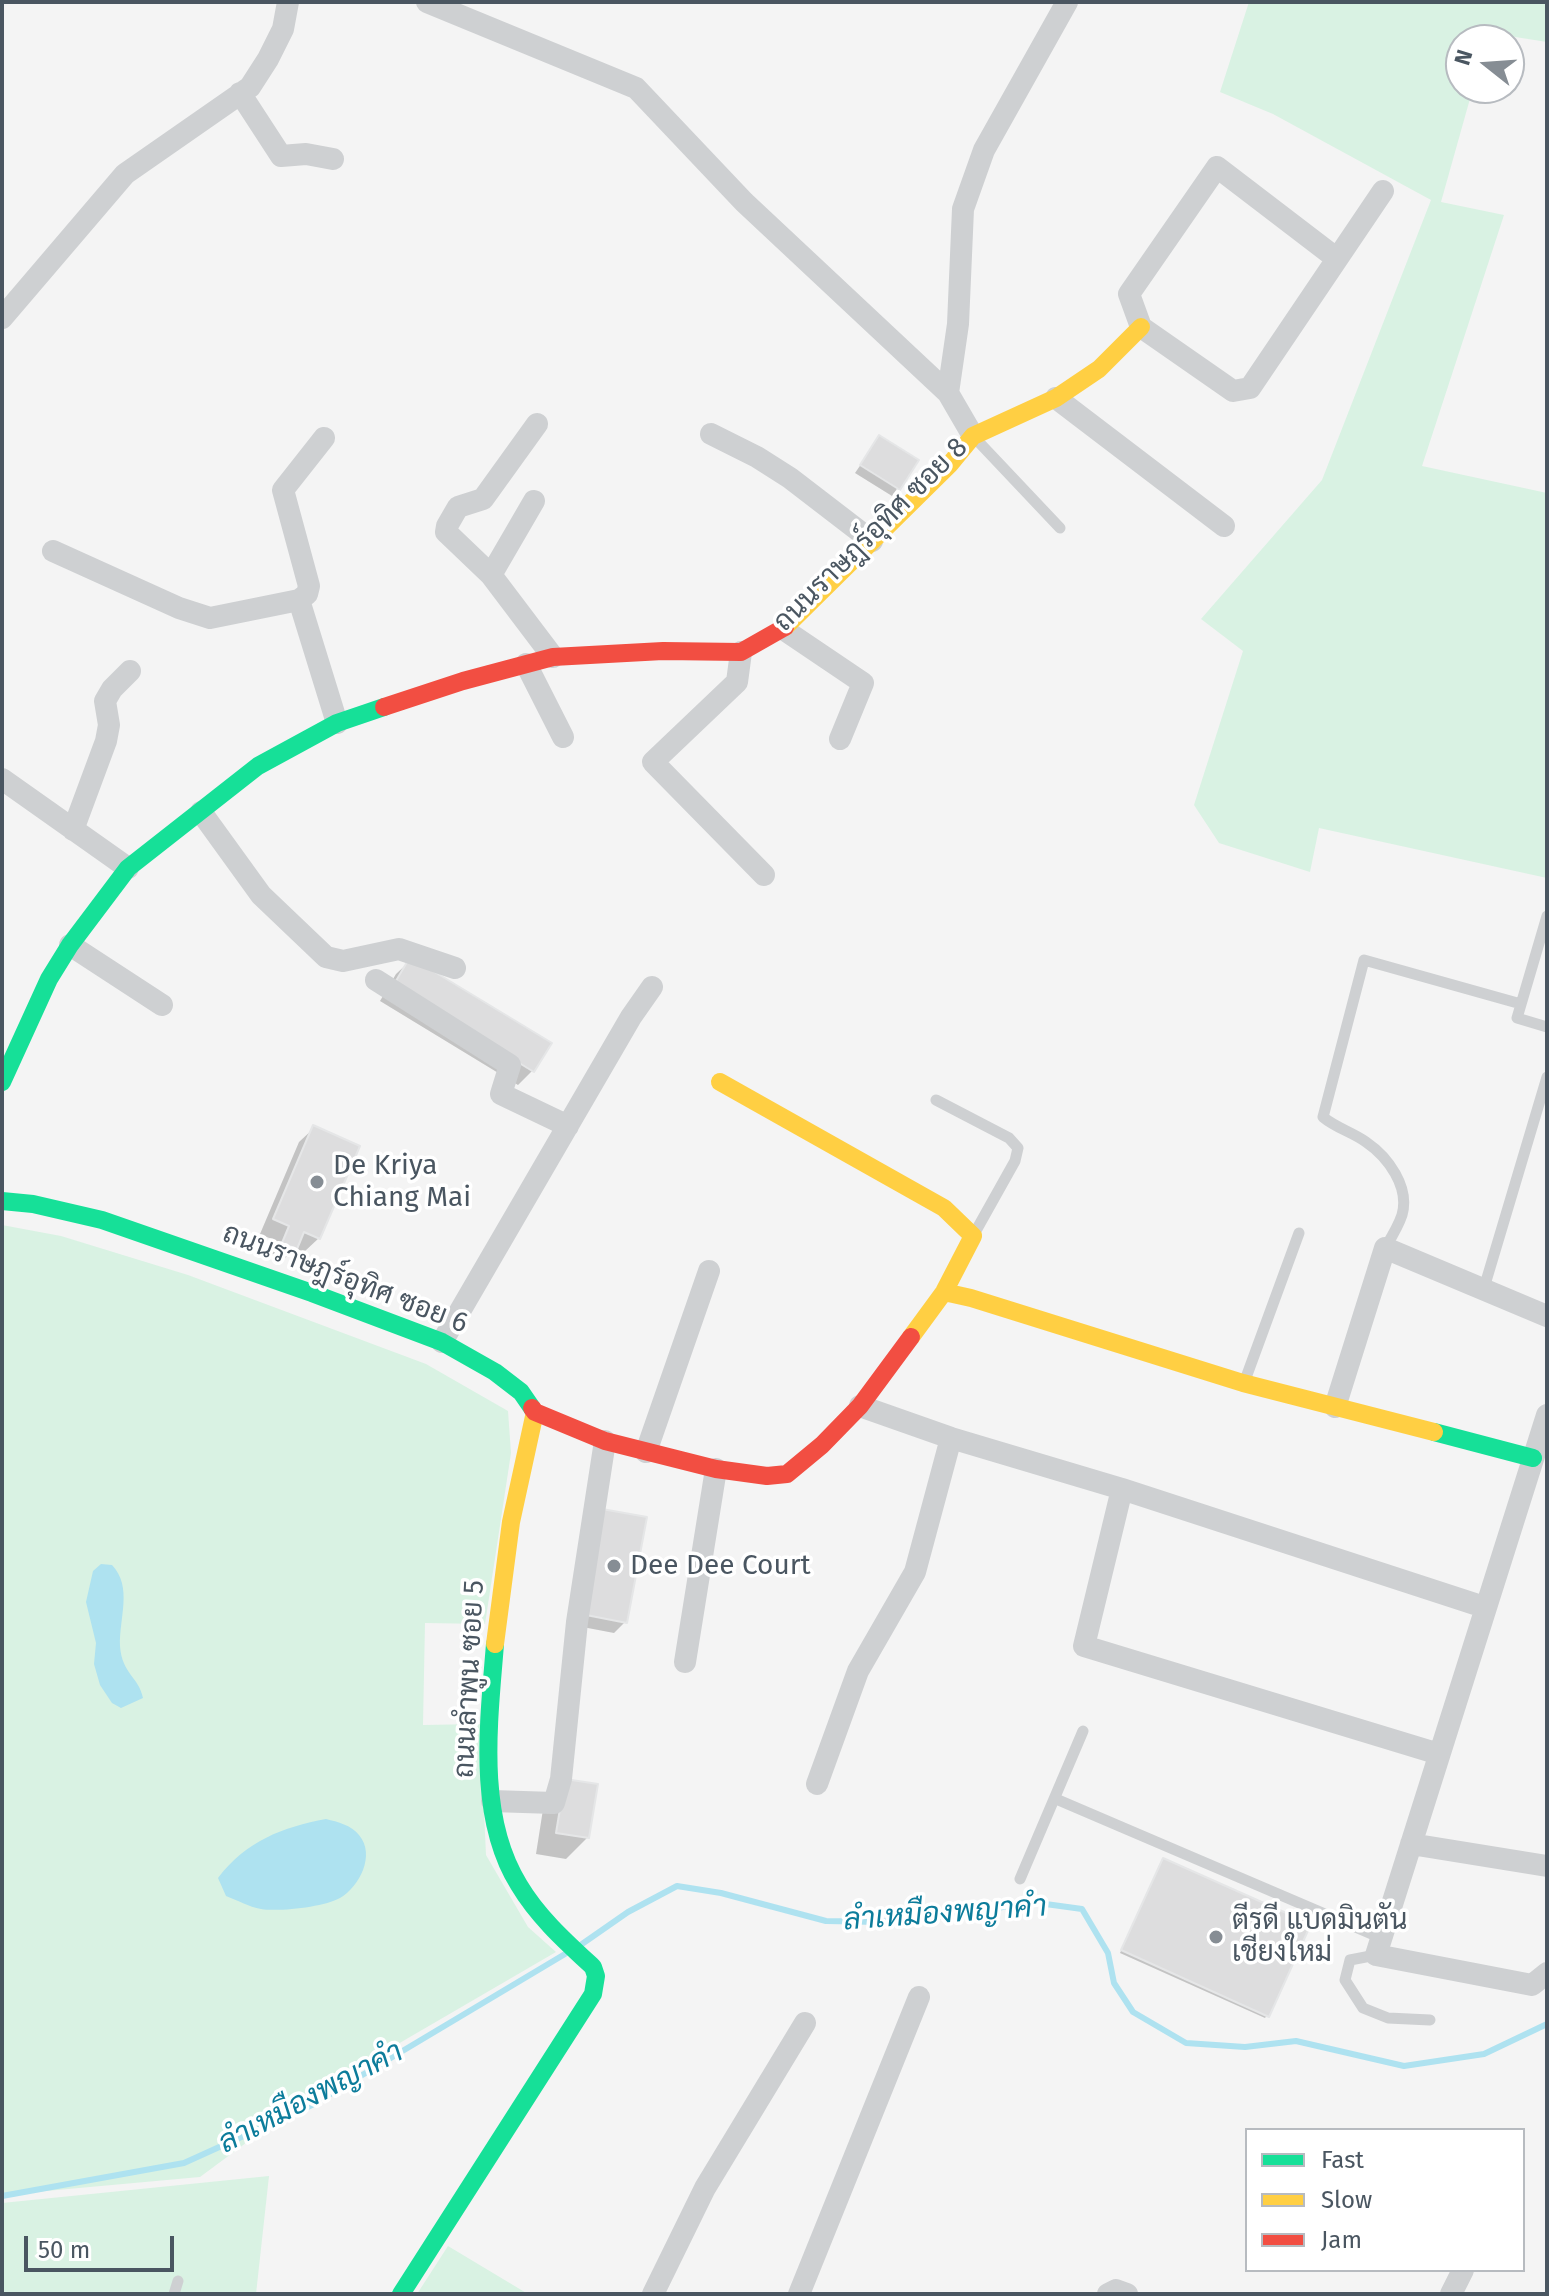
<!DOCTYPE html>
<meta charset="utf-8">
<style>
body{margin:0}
#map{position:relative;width:1549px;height:2296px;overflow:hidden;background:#f4f4f4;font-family:"Fira Sans",sans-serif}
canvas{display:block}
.frame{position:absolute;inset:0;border:4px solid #4a5661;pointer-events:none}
.legend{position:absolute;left:1245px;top:2128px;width:280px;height:144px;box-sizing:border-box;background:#fff;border:2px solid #b7bbc0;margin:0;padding:10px 14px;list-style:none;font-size:24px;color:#4a5661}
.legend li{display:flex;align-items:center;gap:16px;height:40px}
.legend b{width:40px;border:2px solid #b7bbc0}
.north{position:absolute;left:1445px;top:24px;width:80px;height:80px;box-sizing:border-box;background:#fff;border:2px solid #b7bbc0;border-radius:50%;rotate:287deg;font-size:22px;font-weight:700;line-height:32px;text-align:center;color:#4a5661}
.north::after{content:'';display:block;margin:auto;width:28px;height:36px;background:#868d94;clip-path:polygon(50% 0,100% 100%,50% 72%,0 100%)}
.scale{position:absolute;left:24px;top:2236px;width:150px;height:36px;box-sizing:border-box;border:4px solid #4a5661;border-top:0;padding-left:10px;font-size:24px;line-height:28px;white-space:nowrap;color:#4a5661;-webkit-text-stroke:6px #fff;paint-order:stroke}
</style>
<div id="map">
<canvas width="1549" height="2296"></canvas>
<div class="frame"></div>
<ul class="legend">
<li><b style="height:10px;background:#16e098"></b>Fast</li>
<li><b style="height:10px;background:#ffcf43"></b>Slow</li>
<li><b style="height:10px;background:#f24e42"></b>Jam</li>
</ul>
<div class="north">N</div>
<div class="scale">50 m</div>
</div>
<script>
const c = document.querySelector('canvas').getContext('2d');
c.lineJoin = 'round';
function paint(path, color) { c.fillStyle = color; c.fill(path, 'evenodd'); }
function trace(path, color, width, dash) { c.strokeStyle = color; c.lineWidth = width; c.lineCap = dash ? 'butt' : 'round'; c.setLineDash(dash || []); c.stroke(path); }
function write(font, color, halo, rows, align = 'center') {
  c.font = font + ' "Fira Sans",Sarabun,sans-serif'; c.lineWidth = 7; c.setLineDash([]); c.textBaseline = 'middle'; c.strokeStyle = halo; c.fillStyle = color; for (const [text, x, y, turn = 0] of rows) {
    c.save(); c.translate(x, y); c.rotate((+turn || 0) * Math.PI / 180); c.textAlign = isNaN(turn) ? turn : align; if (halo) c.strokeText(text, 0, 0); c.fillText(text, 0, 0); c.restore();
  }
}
paint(new Path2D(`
 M1249 2H1547V42L1490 33 1487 40H1461V88H1473L1441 202 1504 215 1422 466 1547 493V878L1319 828 1310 872 1219 843 1194 805 1243 651 1201 619 1322 480 1431 200 1273 114 1220 92Z
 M2 1225 61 1236 188 1275 426 1364 508 1411 511 1453 485 1624 425 1623 423 1725 480 1724 486 1855 528 1927 556 1952 312 2094 200 2177 2 2195Z
 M269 2176 256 2294H2V2203Z
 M448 2246 528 2294H417Z`), '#d9f2e3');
paint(new Path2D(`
 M101 1564 112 1565C133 1587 119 1618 120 1646 122 1674 139 1677 143 1698L121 1708 112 1703 100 1685 94 1664 96 1643 86 1602 93 1571Z
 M326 1819C338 1822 351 1825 359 1835 376 1855 359 1887 340 1898 324 1907 279 1912 261 1909 249 1907 237 1900 226 1896L218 1878C246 1841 283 1827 326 1819Z`), '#aee2f0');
paint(new Path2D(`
 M879 438 916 461 892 496 855 473Z
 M411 960 532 1071 518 1085 380 1001 396 974Z
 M314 1128 319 1238 304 1252 295 1248 281 1262 269 1257 276 1241 260 1234 299 1142Z
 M602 1511 625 1622 614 1633 572 1625Z
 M566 1781 588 1837 566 1859 536 1854 544 1803Z
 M1163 1860 1267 2015 1265 2018 1120 1953Z`), '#0003');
trace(new Path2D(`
 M582 1944 628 1912 677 1886 721 1893 826 1921 879 1922 952 1916 1031 1902 1082 1909 1108 1953 1114 1983 1133 2012 1186 2043 1245 2047 1296 2041 1404 2066 1484 2054 1547 2024
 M2 2196 184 2163 312 2105 565 1954`), '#aee2f0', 6);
const building = new Path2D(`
 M879 435 919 460 900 490 860 465Z
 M410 957 552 1043 534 1072 393 986Z
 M313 1125 360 1146 320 1239 304 1232 297 1249 282 1243 289 1226 273 1219Z
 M602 1509 647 1517 627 1623 581 1614Z
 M565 1779 598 1784 589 1838 556 1833Z
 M1163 1858 1311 1924 1269 2017 1121 1950Z`);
paint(building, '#ddddde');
trace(building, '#e5e6e7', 2);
trace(new Path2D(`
 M974 437 1060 528
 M1547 916 1517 1018 1547 1027
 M936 1100 1009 1138 1018 1148 1015 1161 973 1236
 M1385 1248C1391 1238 1398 1227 1402 1215 1410 1187 1388 1157 1366 1142 1352 1132 1336 1128 1323 1117L1364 960 1521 1004
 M1484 1288 1547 1077
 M1244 1383 1299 1233
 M1056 1799 1381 1938
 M1020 1879 1083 1731
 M1376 1955 1350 1960 1345 1980 1363 2008 1388 2018 1430 2020
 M174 2294 178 2281`), '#ced0d2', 11);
trace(new Path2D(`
 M427 2 636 88 744 202 948 393 973 436
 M240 93 281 156 306 154 333 159
 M1336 258 1217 167 1129 294 1141 327 1233 391 1250 388 1383 191
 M2 318 125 174 250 87 268 59 283 29 288 2
 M948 393 958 324 963 209 984 150 1067 2
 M1056 398 1224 526
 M537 424 483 499 458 507 447 526 446 532 491 575 553 657
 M711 434 757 457 790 478 872 541
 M53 551 179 608 210 618 299 600 337 723
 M491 575 534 501
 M299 600 307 594 309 586 283 490 324 438
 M783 629 863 683 840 739
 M741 652 737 682 653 762 764 875
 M526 664 563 737
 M2 779 128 868
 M201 812 261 895 326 957 343 961 399 949 455 968
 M73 830 106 741 109 725 105 701 112 689 130 671
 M70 945 162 1005
 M376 980 510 1065 501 1094 568 1126
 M442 1342 631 1017 652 987
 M860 1406 951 1438 1122 1489 1484 1607
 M1335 1407 1385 1248 1547 1316
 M1547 1415 1376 1955 1532 1985 1547 1973
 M646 1452 709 1271
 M1122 1489 1084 1646 1439 1754
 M685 1662 716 1469
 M817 1784 858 1671 915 1572 951 1438
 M492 1801 554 1803 561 1779 577 1622 605 1441
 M1411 1844 1547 1866
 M653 2294 705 2188 805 2023
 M799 2294 919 1997
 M1108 2294 1116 2290 1127 2294
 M1451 2294 1463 2270`), '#ced0d2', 22);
trace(new Path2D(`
 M2 1082 49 979 70 945 128 868 258 766 337 723 384 707
 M2 1201 33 1204 102 1220 312 1293 442 1342 495 1372 521 1392 532 1408
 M1434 1432 1533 1458
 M401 2294 593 1994 596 1976 593 1967C566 1942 538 1917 519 1885 476 1816 489 1721 495 1644`), '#16e098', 18);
trace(new Path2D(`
 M785 627 950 464 973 436 1056 398 1099 369 1141 327
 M720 1082 944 1208 973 1236 944 1292 911 1337
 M944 1292 971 1298 1243 1383 1434 1432
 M495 1644 511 1522 535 1412`), '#ffcf43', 18);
trace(new Path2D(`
 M384 707 463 681 553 657 663 651 741 652 785 627
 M532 1408 535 1412 605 1441 716 1469 767 1476 787 1474 822 1445 860 1406 911 1337`), '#f24e42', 18);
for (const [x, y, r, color] of [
 [317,1182,8,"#868d94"],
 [614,1566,8,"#868d94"],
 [1216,1937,8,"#868d94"]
]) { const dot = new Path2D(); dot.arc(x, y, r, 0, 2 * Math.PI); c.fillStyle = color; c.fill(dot); trace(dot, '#fff', 3); }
write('28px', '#4a5661', '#fff', [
 ["ถนนราษฎร์อุทิศ ซอย 8",871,535,-45],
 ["ถนนราษฎร์อุทิศ ซอย 6",345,1279,21],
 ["ถนนลำพูน ซอย 5",470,1679,-87]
]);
write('28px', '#4a5661', '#fff', [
 ["De Kriya",333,1166],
 ["Chiang Mai",333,1198],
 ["Dee Dee Court",630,1566],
 ["ตีรดี แบดมินตัน",1232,1921],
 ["เชียงใหม่",1232,1953]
], 'left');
write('italic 30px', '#0c7c9b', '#fff', [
 ["ลำเหมืองพญาคำ",945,1914,-4],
 ["ลำเหมืองพญาคำ",311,2098,-28]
]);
</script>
